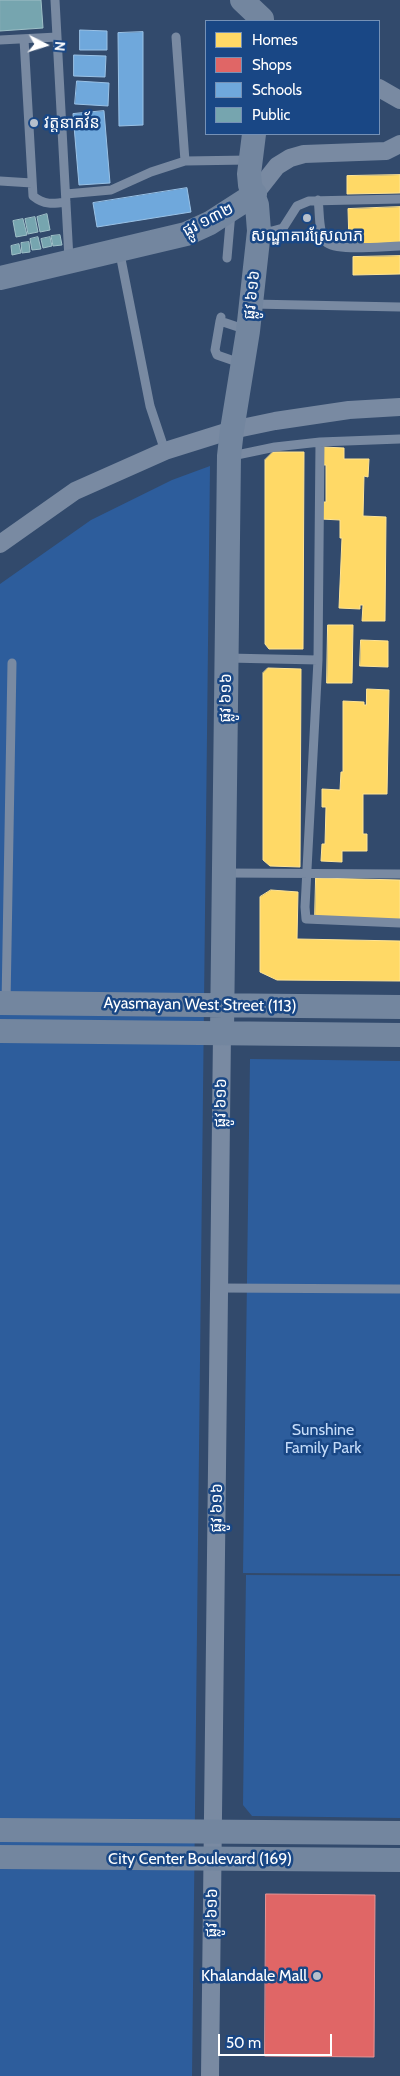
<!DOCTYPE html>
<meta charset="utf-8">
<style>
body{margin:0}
#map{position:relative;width:400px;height:2076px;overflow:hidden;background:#324a6c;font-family:Cabin,sans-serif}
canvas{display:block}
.legend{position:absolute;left:205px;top:20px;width:175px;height:115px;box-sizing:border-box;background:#194785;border:1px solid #7591b6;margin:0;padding:6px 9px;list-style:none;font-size:15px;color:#fff}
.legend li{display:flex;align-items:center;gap:10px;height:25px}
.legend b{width:25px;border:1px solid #7591b6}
.north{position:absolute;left:20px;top:20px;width:50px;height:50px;-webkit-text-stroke:4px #194785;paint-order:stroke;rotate:95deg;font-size:14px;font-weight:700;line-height:20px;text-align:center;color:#fff}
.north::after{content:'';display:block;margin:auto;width:18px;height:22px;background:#fff;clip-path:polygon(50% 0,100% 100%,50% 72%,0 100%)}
.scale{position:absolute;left:218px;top:2034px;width:114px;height:22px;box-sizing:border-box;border:2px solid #fff;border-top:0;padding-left:6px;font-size:15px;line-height:18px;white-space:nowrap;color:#fff;-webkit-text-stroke:4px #194785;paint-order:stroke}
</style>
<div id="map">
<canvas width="400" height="2076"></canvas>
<ul class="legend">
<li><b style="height:14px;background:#ffd966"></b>Homes</li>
<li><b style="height:14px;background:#e06666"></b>Shops</li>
<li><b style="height:14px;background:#6fa8dc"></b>Schools</li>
<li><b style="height:14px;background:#76a5af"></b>Public</li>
</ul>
<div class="north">N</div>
<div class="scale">50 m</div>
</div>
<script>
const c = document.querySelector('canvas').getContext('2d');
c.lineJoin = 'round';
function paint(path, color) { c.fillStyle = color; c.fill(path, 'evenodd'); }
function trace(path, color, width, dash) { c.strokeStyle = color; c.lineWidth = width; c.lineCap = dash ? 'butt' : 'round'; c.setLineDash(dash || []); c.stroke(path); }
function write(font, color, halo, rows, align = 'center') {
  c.font = font + ' Cabin,"Noto Sans Khmer",sans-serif'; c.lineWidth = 5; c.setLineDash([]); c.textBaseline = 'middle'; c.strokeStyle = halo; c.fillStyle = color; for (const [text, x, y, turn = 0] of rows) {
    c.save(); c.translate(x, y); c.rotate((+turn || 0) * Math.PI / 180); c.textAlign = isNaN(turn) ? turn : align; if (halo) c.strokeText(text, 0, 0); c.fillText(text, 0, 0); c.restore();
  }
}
paint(new Path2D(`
 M210 466 192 2076H0V584L91 520 172 480Z
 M250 1059 400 1061V1574L243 1573Z
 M246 1575 400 1576V1818L252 1816 243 1805Z`), '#2d5d9c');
const homes = new Path2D(`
 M400 175V193L347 194V176Z
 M400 207V243L349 244 348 209Z
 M400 256V274L353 275V257Z
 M323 447 344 448V459H369L368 477 364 476 363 516 386 517 385 621H362L363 605H360V609L339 608 342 538H340V520L321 519 322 502H326V465H323Z
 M273 452H304L303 649H269L265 644V460Z
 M328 625H353L352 683H327Z
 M361 640 388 641V667L360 666Z
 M268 668 301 669 300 867 270 866 263 860V673Z
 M367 689 389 690 387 794H363V834H367V851H342V862L321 861 322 844H325L326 807H322V789L340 790 341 772H343V701L364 702V705H366Z
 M316 878 400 880V920L315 918Z
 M271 890 298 892 297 939 400 941V981L277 980 260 972V897Z`);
paint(homes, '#ffd966');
trace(homes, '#ffe494', 1);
const shops = new Path2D(`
 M266 1894 375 1895 374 2057 265 2056Z`);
paint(shops, '#e06666');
trace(shops, '#e99494', 1);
const schools = new Path2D(`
 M80 30 107 31V50H80Z
 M143 32V125L119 126 118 33Z
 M74 55 106 56 105 77 74 76Z
 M77 81 109 83 108 106 75 104Z
 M104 111 110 183 79 185 73 114Z
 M187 188 191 212 97 227 93 203Z`);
paint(schools, '#6fa8dc');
trace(schools, '#9ac2e6', 1);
const public = new Path2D(`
 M0 0H41L43 28 0 31Z
 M47 214 50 230 40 232 37 217Z
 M35 217 38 232 28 234 25 219Z
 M23 219 27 235 16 237 13 221Z
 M60 235 62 245 53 246 51 236Z
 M38 237 41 249 32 250 30 239Z
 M50 237 52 246 43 248 41 239Z
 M29 242 30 252 22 253 21 243Z
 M19 244 21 253 12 255 11 246Z`);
paint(public, '#76a5af');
trace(public, '#9fc0c7', 1);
trace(new Path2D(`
 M55 0 69 259
 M176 37 185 161
 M24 39 33 196C44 205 53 204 66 202
 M0 40 57 37
 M0 181 32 183
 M66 194 111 190 151 172 185 161 249 160
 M318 200C320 211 318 234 326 242 336 252 385 246 400 246
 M259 231H272L283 228 297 206 309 201 400 199
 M227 258 231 212
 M121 259 150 406 165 451
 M252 304 400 307
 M221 317 220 321 247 330
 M220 321 215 350 217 355 243 364
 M320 442 318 660 305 907 306 919 400 923
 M232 456 275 447 320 442 400 439
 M228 658 318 660
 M225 873 400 874
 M6 1003 12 663
 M219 1288 400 1289`), '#798aa2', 9);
trace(new Path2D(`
 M379 88 400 100
 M255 194 277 166 290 158 304 154 386 151 400 144
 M0 544 75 491 165 451 232 430 275 421 349 410 400 407
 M210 2076 222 1033`), '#798aa2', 18);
trace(new Path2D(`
 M242 0 262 19V21
 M0 278 186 234 210 223 255 194
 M0 1003 400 1007
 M0 1031 400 1035
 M222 1033 229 456 232 430 248 331 259 231 257 205 250 185 249 174 254 134
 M0 1830 400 1833
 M0 1857 400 1860`), '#73869f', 24);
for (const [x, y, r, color] of [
 [34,123,5,"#b7c0cc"],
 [307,218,5,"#b7c0cc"],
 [317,1976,5,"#b7c0cc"]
]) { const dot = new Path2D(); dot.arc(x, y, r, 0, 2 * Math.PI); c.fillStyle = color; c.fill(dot); trace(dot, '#194785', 2); }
write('16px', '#fff', '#194785', [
 ["វត្តនាគវ័ន",44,123],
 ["សណ្ឋាគារស្រែលាភ",307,236,"center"],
 ["Khalandale Mall",307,1976,"right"]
], 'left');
write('16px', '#fff', '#194785', [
 ["ផ្លូវ ១៣២",208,220,-27],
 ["ផ្លូវ ៦១៦",252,295,-84],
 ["ផ្លូវ ៦១៦",226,698,-89],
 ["Ayasmayan West Street (113)",200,1005,1],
 ["ផ្លូវ ៦១៦",221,1103,-89],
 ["ផ្លូវ ៦១៦",217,1508,-89],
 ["City Center Boulevard (169)",200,1859],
 ["ផ្លូវ ៦១៦",212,1913,-89]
]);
write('16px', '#c5dcf9', '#194785', [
 ["Sunshine",323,1430],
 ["Family Park",323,1448]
]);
</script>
